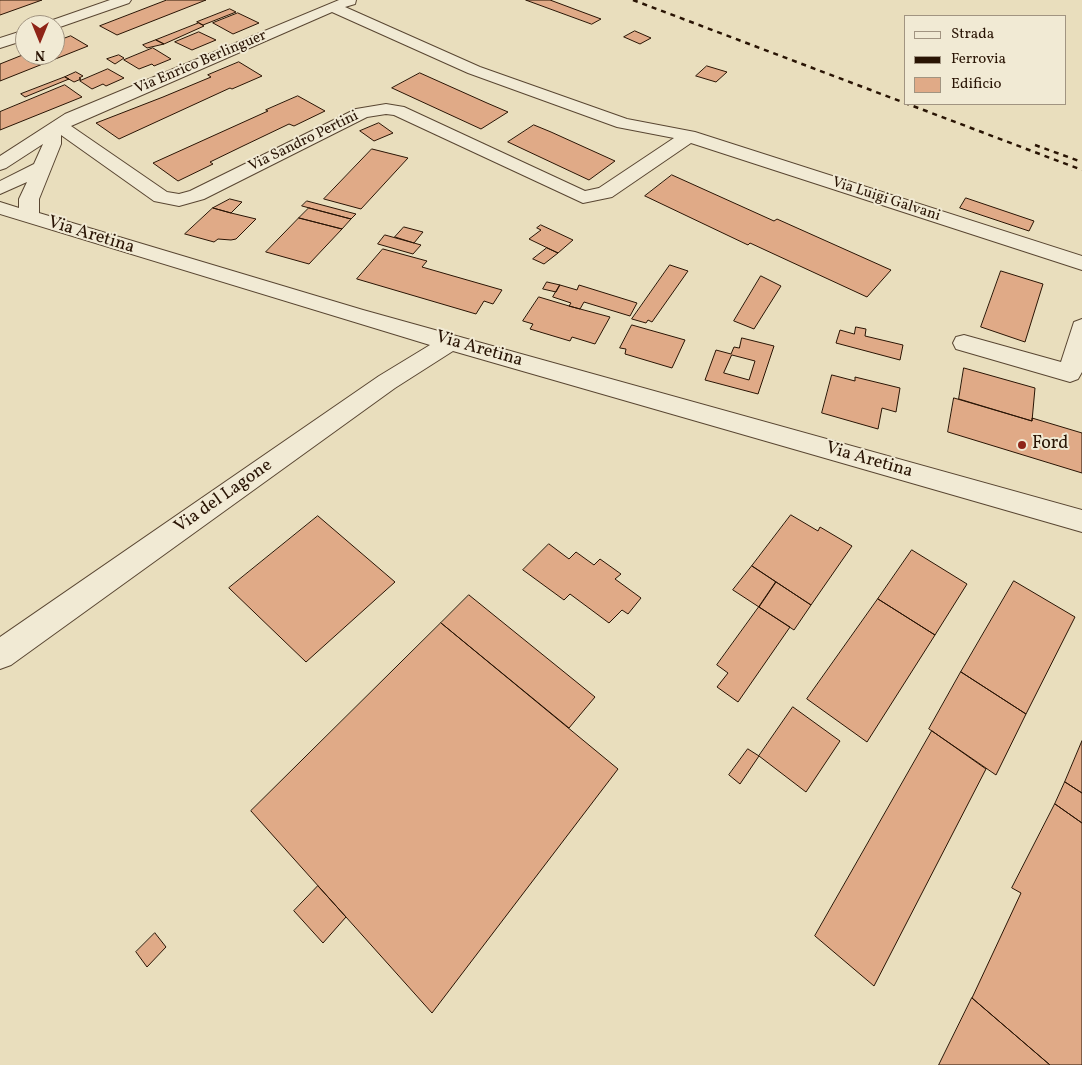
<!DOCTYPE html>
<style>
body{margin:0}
#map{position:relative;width:1082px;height:1065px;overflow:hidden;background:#e9debd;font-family:Vollkorn,serif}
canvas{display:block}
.legend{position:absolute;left:904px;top:15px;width:162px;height:90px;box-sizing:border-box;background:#f1ead4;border:1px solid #a19481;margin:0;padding:6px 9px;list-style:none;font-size:15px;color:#291404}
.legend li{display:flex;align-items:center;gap:10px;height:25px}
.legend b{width:25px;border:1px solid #a19481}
.north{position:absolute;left:15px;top:15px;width:50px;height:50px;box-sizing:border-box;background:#f1ead4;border:1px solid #a19481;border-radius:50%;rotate:180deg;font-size:14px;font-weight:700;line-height:20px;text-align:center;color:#291404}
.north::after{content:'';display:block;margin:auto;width:18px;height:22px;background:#8f2418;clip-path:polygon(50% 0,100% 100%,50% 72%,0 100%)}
</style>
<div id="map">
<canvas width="1082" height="1065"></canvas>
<ul class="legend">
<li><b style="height:6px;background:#f1ead4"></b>Strada</li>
<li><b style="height:6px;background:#291404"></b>Ferrovia</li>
<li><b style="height:14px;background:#e0aa87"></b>Edificio</li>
</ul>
<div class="north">N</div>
</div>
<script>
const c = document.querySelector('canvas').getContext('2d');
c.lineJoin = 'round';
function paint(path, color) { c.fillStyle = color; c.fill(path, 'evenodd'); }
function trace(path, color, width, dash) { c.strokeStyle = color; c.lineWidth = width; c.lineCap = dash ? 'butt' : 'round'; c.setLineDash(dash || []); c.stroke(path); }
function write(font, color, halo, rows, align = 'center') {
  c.font = font + ' Vollkorn,serif'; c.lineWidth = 4; c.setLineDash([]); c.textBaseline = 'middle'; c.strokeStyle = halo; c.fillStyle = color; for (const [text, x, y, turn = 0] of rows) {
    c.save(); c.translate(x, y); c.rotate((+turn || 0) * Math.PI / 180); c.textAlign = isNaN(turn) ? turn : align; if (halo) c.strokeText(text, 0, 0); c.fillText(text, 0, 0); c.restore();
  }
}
const building = new Path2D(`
 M0 0H42L0 15Z
 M167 0H206L117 35 100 26Z
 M526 0H550L601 19 592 24Z
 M230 9 236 12 203 25 197 22Z
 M238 13 259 23 233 34 213 23Z
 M199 23 204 26 164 44 156 40Z
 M635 31 651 38 640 44 624 37Z
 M199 32 216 40 192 50 175 42Z
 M71 36 88 46 0 81V64L25 54 55 55V42Z
 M156 40 164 44 147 48 143 45Z
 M153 48 171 59 154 66 152 64 139 69 124 60Z
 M119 55 124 58 115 64 107 59Z
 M239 62 262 76 232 89 230 88 119 139 96 123 163 97 211 77 208 75Z
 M707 66 727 72 716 82 696 76Z
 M108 69 124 78 106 86 103 84 92 89 80 81Z
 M76 72 83 76 79 78 81 79 74 82 65 77Z
 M420 73 487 103 508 112 481 129 392 88Z
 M65 77 69 79 25 97 21 94Z
 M65 85 82 97 0 130V112Z
 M298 96 325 111 294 126 289 124 243 146 210 162 213 164 178 181 153 163 268 111 266 110Z
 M379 123 393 133 374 141 360 131Z
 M534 125 551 132 615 161 589 180 508 142Z
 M372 149 408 158 361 209 324 199Z
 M672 175 774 221 777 219 891 270 867 297 750 243 748 245 645 196Z
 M966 198 1034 221 1029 231 960 208Z
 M230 199 242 202 231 213 213 208Z
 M307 201 356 214 351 219 302 206Z
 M213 208 231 213 256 219 236 239 231 240 218 239 214 242 185 234Z
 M309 208 351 219 342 229 299 218Z
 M299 218 342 229 309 264 266 252Z
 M541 225 573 240 558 253 529 239 541 230 537 228Z
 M404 227 423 232 414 243 395 237Z
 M385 235 414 243 421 245 413 254 378 244Z
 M547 248 558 253 544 264 533 259Z
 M383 249 427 261 422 267 502 290 493 304 484 301 476 314 357 279Z
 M670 265 688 271 652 322 648 320 646 323 632 319Z
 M1001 271 1043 284 1025 342 981 327Z
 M761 276 781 286 754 329 734 321Z
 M547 282 560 285 556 292 543 289Z
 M560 285 577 290 579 285 637 303 630 316 584 302 580 309 569 306 571 303 553 297Z
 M539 297 569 306 610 317 595 344 572 337 570 341 530 329 533 324 523 321Z
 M632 325 685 340 672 368 625 354 626 349 620 348Z
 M856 327 866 329 865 336 903 345 900 360 836 343 840 330 854 334Z
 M742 338 774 346 758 394 705 380 716 350 731 354 734 347 739 348ZM732 355 755 361 749 380 724 373Z
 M964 368 1035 388 1032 421 959 399Z
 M832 375 855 381V377L900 388 896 412 882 408 878 429 822 413Z
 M954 398 1032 421V418L1082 433V473L948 432Z
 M791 515 818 531 820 527 852 546 811 605 752 566Z
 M318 516 395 582 306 662 229 588Z
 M549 544 569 559 576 552 594 565 600 559 621 574 615 579 641 598 628 614 622 610 609 623 570 594 564 600 523 570Z
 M912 550 967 584 935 635 878 599Z
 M752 566 776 582 759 607 733 590Z
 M1014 581 1075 617 1026 714 961 672Z
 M776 582 811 605 794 630 759 607Z
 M469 595 595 697 569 728 441 623Z
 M878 599 935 635 867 742 807 699Z
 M759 607 790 627 738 702 717 687 728 673 717 665Z
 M441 623 618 769 432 1013 251 811Z
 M961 672 1026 714 996 775 929 729Z
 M793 707 840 741 806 792 759 756Z
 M932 731 986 769 874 986 815 936Z
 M1082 741V793L1065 782Z
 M748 749 759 756 740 784 729 775Z
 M1065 782 1082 793V823L1055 804Z
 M1055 804 1082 823V1065H1050L972 998 1021 893 1012 888Z
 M318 886 346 917 323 943 294 911Z
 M155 933 166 947 147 967 136 952Z
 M972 998 1050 1065H939Z`);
paint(building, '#e0aa87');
trace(building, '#291404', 1);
const minor = new Path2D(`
 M110 0H131L129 3 57 28 55 29V25H45L47 22Z
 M339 0H356L355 4 345 7 480 67 627 119 695 132 1082 256V270L691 143 612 197 583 203 394 115 386 114 367 117 204 199 179 206 154 201 61 135V144L39 199V213L363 310 1082 510V532L453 351 395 388 11 665 0 669V637L379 376 430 345 0 214V202L19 208V199L27 182 0 194V181L34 164 43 144 6 168 0 170V156L65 114ZM332 12 468 73 617 127 674 138 599 188 585 191 404 107 386 104 356 109 190 191 179 194 167 192 71 126Z
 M25 30V40L0 48V38Z
 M1082 319V372L1078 379 1070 382 956 349 953 343 956 337 964 335 1061 362 1074 322Z`);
trace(minor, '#594632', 2);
paint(minor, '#f1ead4');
trace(new Path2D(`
 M633 0 1082 170
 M1035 145 1082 162`), '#291404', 2.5, [5, 5]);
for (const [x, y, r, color] of [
 [1022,445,5,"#8f2418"]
]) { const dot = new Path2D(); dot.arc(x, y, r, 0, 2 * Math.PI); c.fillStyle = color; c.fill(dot); trace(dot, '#f1ead4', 2); }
write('15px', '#291404', '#f1ead4', [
 ["Via Enrico Berlinguer",201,63,-23],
 ["Via Sandro Pertini",304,142,-26],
 ["Via Luigi Galvani",886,200,18]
]);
write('18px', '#291404', '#f1ead4', [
 ["Via Aretina",91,236,17],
 ["Via Aretina",479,350,16],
 ["Via Aretina",869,461,16],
 ["Via del Lagone",224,497,-35]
]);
write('18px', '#291404', '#f1ead4', [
 ["Ford",1032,445]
], 'left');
</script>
